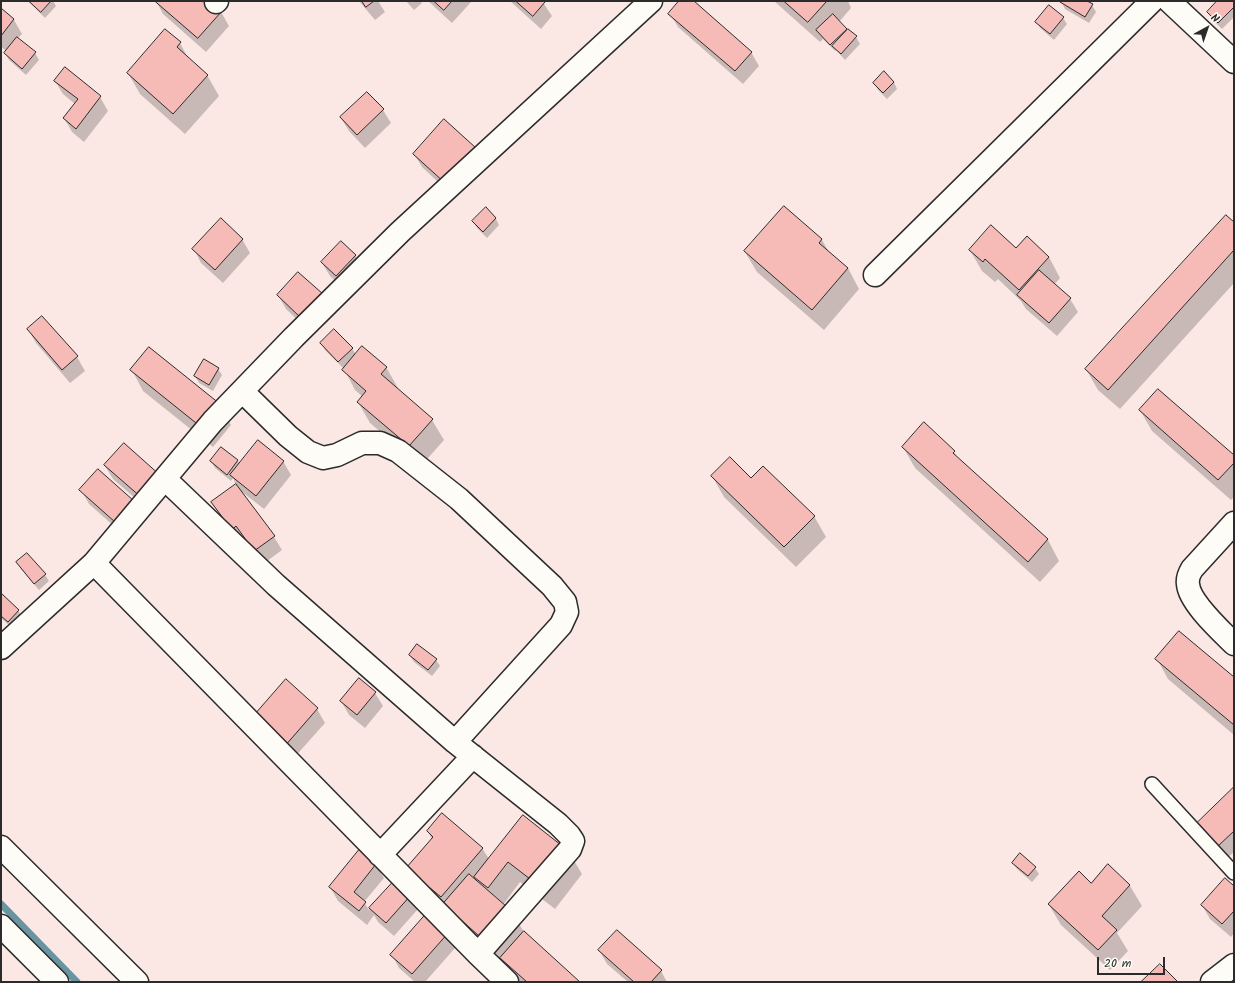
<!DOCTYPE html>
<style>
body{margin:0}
#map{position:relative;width:1235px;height:983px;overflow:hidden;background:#fbe8e4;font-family:Kalam,sans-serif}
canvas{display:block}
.frame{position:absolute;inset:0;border:2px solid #2b2b2b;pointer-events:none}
.north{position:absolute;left:1187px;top:8px;width:40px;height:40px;-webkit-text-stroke:3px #fdfcf7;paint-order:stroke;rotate:40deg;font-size:11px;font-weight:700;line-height:16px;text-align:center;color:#2b2b2b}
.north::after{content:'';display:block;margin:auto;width:14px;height:18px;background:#2b2b2b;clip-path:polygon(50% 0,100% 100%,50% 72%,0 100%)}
.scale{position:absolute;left:1097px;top:957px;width:68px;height:18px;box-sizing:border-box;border:2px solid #2b2b2b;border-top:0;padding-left:5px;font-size:12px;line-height:14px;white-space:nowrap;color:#2b2b2b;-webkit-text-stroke:3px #fdfcf7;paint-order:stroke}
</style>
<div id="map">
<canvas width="1235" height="983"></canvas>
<div class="frame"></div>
<div class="north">N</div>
<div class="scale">20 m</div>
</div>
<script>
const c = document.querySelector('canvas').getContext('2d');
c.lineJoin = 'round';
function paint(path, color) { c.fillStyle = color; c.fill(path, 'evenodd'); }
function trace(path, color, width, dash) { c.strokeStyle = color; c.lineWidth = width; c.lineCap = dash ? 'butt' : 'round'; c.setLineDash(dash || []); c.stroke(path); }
paint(new Path2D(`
 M28 1H53L56 6 45 18Z
 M156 1 221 12 229 26 206 52 163 14Z
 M359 1H378L385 12 375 20Z
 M406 1H421L422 3 414 10Z
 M428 1H472L452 23Z
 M510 1H542L552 16 541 29Z
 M681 1H692L751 52 759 66 743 84 678 27 670 14Z
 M774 1H848L851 8 839 22 848 31V30L856 37 860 44 845 60 836 50 835 51 823 39 820 42Z
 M1061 1H1085L1092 5 1096 12 1089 23 1065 9Z
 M1219 1H1234V17L1222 29 1212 19 1208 12Z
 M1 9 14 20 22 34 18 38 35 53 39 60 26 75 9 60 5 53 7 51 1 47Z
 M1063 18 1067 24 1054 40 1040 28 1037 22Z
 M180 43 189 60 207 75 219 96 185 134 140 94 128 73Z
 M65 69 100 97 108 111 84 142 72 132 64 118 75 104 63 94 55 81Z
 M894 82 897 89 887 99 878 90 874 83Z
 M383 110 391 123 365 148 349 131 341 118Z
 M444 121 453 196 422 167 414 154Z
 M784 207 822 240 829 252 848 268 859 289 824 330 757 272 745 252Z
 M486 209 496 219 499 225 487 238 477 228 473 221Z
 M1234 224V283L1120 409 1098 390 1086 369Z
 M242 239 250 253 223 283 201 263 194 249Z
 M1016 249 1049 257 1060 278 1054 285 1070 299 1078 312 1057 336 1026 309 1021 301 998 279 995 282 982 271 970 250Z
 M355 255 363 269 344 289 330 276 322 263Z
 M278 295H322L309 331 286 309Z
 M28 329 77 357 85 371 70 383 36 343Z
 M321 343 352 348 356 355 386 367 398 388 397 389 432 420 444 440 421 466 370 423 358 402 363 397 355 390 344 369 325 350Z
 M218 369 222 375 213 391 199 383 195 376Z
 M132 370 219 404 231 425 213 447 143 391Z
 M1140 410 1234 457V497L1231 500 1152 431Z
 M124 445 150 511 113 479 105 466Z
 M903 447 954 452 959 460 1048 540 1059 561 1040 582 915 468Z
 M211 461H238L240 464 283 461 291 475 264 509 241 491 274 537 282 550 263 564 245 539 240 543 220 516 212 503 236 485 233 478 231 481 215 468Z
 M712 476 751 479 814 516 826 537 796 567 724 497Z
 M81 490 141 515 124 535 89 504Z
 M27 554 45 575 49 581 39 590 21 569 17 562Z
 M1 595 18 610 22 617 12 628 1 618Z
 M410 656 436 660 440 666 432 676 414 662Z
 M1157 659 1234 679V735L1168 679Z
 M375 693 383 706 365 728 349 715 341 701Z
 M317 709 325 723 292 760 261 731Z
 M479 744 491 756 495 763 469 754Z
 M1234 789V852L1225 860 1204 838Z
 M428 832 482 848 489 859 570 854 582 874 555 909 520 882 503 905 513 914 524 932 579 982H517L513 979 502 960 499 963 419 889 432 839Z
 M1013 863 1035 868 1039 874 1032 882 1017 869Z
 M376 864 384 878 364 902 369 910 395 881 410 896 418 909 394 936 378 922 374 915 367 925 338 901 330 887Z
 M1108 866 1130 886 1142 906 1117 933 1128 951 1110 970 1061 925 1049 905 1091 884Z
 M1234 888V933L1231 937 1210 919 1202 905Z
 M427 914 456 947 425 982H415L399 968 392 955Z
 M599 950 661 971 667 982H628L607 964Z`), '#0003');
trace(new Path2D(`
 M1 904 77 982`), '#6995a3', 7);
const building = new Path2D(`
 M29 1H51L41 12Z
 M155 1H210L222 11 198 38Z
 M362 1H374L366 7Z
 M434 1H452L444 10Z
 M516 1H544L545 2 533 16Z
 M679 1H694L752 52 735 71 668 14Z
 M784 1H827L808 22Z
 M1060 1H1087L1093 4 1085 17 1060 2Z
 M1217 1H1234V7L1218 23 1207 12Z
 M1049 5 1064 17 1050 34 1035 22Z
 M1 8 14 19 1 36Z
 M833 14 847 29 830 45 816 30Z
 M165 29 181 42 177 47 208 75 173 114 127 73Z
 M848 29 857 36 841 54 832 46Z
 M17 37 36 52 22 69 4 53Z
 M65 67 101 96 76 129 63 118 78 99 54 81Z
 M884 71 894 82 883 93 873 83Z
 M367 92 384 109 357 135 340 117Z
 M444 119 476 148 445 183 413 154Z
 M784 206 822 239 819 243 848 268 812 310 744 251Z
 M486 207 496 218 483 232 472 221Z
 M1226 215 1234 222V250L1108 390 1085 369Z
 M221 218 243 239 215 270 192 249Z
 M991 225 1016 248 1027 236 1049 257 1019 290 985 259 983 262 969 250Z
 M341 241 356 255 336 276 321 262Z
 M1039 270 1071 298 1049 323 1017 295Z
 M298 272 323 294 301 318 277 295Z
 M42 316 78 356 62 370 27 329Z
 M334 329 353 348 338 362 320 343Z
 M362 346 387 367 381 374 433 419 409 446 357 402 366 391 342 370Z
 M149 347 220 404 201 427 130 370Z
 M204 359 219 368 209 385 194 376Z
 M1158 389 1234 455V463L1218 480 1139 410Z
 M924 422 955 451 953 453 1048 539 1028 562 902 447Z
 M258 440 284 461 256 496 230 475Z
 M124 443 161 476 142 498 104 465Z
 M221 447 238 460 227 475 210 461Z
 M730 457 751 478 763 466 815 516 784 547 711 476Z
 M98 469 134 501 115 522 79 490Z
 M236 484 275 536 254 551 236 526 232 530 211 502Z
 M27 553 46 574 34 584 16 562Z
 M1 593 19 610 8 622 1 616Z
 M1179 631 1234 677V725L1155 659Z
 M417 644 437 659 428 670 409 655Z
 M359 678 376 692 357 715 340 701Z
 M286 679 318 708 284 747 252 718Z
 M1234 787V831L1217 847 1195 825Z
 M442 813 483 848 441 897 406 868 433 837 427 831Z
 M523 815 571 853 543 889 508 862 488 888 474 877Z
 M359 850 376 864 354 892 366 902 359 911 329 887Z
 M1020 853 1036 867 1028 876 1012 863Z
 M1108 864 1130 885 1102 916 1117 930 1098 950 1048 904 1079 871 1091 883Z
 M469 874 514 913 487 943 443 904Z
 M1225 878 1234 886V911L1222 924 1201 905Z
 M395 880 411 895 386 923 369 908Z
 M427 913 449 932 412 974 390 955Z
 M617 930 662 970 651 982H634L598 950Z
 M524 931 580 982H527L500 958Z
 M1160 964 1178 982H1141Z`);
paint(building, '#f7bbb7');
trace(building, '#2b2b2b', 1);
const service = new Path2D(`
 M1152 784 1234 873`);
const minor = new Path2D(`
 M1169 1 1234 62
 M216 2 217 1
 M875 275 1152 1
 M242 391 288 436 308 452 323 458 337 455 362 443H380L398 451 459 499 552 586 565 602 567 612 561 625 455 742
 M165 479 276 585 455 742 558 824 569 835 573 841 570 849 478 954
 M1234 523 1192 569C1189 574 1187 578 1188 584 1189 602 1221 631 1234 644
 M94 563 478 954 507 982
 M1 648 94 563 213 421 294 337 400 232 651 1
 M380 855 473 756
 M1 926 57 982
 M1212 982 1234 965`);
const tertiary = new Path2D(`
 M1 847 137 982`);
trace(service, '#2b2b2b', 16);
trace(minor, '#2b2b2b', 25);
trace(tertiary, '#2b2b2b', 25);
trace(service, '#fdfcf7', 13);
trace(minor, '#fdfcf7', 22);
trace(tertiary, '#fdfcf7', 22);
</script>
